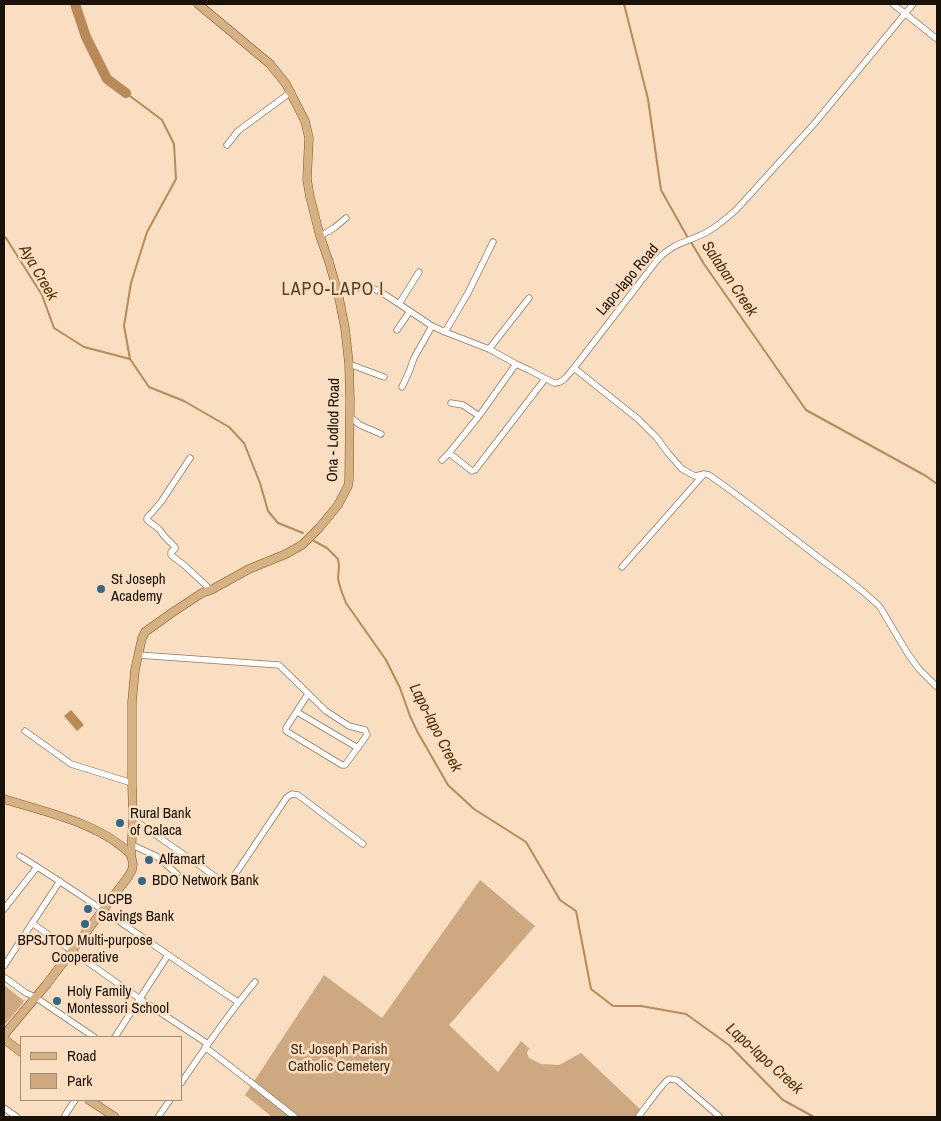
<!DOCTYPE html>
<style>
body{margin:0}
#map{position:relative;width:941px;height:1121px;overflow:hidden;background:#f9dec2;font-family:"Archivo Narrow",sans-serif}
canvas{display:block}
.frame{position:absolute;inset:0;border:5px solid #1a1107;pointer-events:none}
.legend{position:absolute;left:20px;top:1036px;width:162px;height:65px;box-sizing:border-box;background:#f9dec2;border:1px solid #a08c77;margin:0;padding:6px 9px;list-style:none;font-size:15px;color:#1a1107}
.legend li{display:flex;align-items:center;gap:10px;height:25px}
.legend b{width:25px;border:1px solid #a08c77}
</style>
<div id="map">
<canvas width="941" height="1121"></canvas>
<div class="frame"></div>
<ul class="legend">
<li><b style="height:6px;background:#d6b183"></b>Road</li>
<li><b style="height:14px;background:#cea880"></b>Park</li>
</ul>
</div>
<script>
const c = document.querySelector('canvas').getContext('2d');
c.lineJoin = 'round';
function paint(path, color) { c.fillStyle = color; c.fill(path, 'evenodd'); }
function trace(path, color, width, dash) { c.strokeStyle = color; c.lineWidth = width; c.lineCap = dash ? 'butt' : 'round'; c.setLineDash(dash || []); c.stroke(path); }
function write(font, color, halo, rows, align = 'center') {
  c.font = font + ' "Archivo Narrow",sans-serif'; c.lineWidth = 5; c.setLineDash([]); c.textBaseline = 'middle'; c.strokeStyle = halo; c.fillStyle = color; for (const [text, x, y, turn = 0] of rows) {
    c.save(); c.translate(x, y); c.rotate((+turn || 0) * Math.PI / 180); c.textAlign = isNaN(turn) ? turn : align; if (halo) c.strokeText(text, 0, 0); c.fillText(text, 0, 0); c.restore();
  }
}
paint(new Path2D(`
 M480 880 535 926 449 1025 498 1072 521 1041 530 1049 528 1050 527 1053 529 1058 541 1064 559 1065 581 1053 641 1110 636 1117H272L245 1095 324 975 382 1018Z
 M4 985 24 1001 23 1003 4 1026Z`), '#cea880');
paint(new Path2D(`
 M71 710 84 725 77 731 64 716Z`), '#b98a57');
trace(new Path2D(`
 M624 4 648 99 661 190 688 238
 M126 93 162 120 174 144 176 179 147 232 131 283 124 326 130 359 149 387 184 401 229 427 244 443 260 483 268 511 278 523 303 533
 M4 237 6 238 42 295 54 328 84 347 130 359
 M691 242 704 264 806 410 926 476 937 484
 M314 541 327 548 338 559 339 566 338 579 341 590 346 603 386 660 400 688 410 716 417 731 448 785 474 809 526 842 560 900 576 911 591 989 613 1006H641L686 1014 729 1045 783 1100 814 1117
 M936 1117H937`), '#b98a57', 2);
trace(new Path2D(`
 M75 4 86 37 107 79 126 93`), '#b98a57', 10);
const minor = new Path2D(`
 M893 4 937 39
 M227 145 238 131 291 92
 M320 236 334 228 346 218
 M338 293 362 287H370L381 292 432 326 445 332 489 349 516 364 529 370 554 383C563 384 568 374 574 368L658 259C674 242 689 242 707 232 718 226 727 218 736 210L814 124 913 4
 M399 304 419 272
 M397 330 410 311
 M445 332 468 293 493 242
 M489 349 529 298
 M349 364 384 377
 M516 364 479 416 449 453 472 471 475 470 545 379
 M574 368 638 419 657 438 668 453 682 469 695 476 704 474 709 475C745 500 779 527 814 554 836 571 860 587 880 607L908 654 919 669 937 687
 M402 387 409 372 414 358 432 326
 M451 403 463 405 479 416
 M350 417 360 425 381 434
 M190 458 161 502 147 518V520L159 529 164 536 175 547V549L171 552V555L184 565 211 590
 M442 460 449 453
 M622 567 704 474
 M138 655 279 665 326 711 349 726 365 730 367 735 345 765H342L286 731V728L308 694
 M297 712 358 748
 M25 731 71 764 132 783
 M133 819 223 882 228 881 232 879 287 797 292 794 298 795 363 844
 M132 845 156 856 177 874
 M20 856C94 902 165 954 238 1002
 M4 909 37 867
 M32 923 140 999 208 1044
 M4 966 60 881
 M4 977 26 993 35 997 94 1037
 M115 1037 168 955
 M205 1047 253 1084 295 1117
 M181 1083C205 1048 228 1014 255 982
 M4 1108 17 1117
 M64 1117 75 1100
 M158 1117 170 1100
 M638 1117C643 1111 664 1081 669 1079 672 1079 675 1080 677 1080L720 1117`);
const major = new Path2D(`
 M4 799C44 812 101 823 131 855
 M4 1035 46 985 128 877 132 870 133 864 131 855 133 819 132 783V702L135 670 142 638 145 632 173 612 202 593 211 590 249 569 286 554 302 545 319 528 338 505 348 486 349 480 350 400 349 364 345 328 338 293 329 262 320 236 310 197 307 179 309 138 305 121 286 84 270 64 198 4
 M4 1039 21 1052
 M89 1100 115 1117`);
trace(minor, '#90785e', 7);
trace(major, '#835722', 9);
trace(minor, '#fff', 5.5);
trace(major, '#d6b183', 8);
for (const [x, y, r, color] of [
 [101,589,5,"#346784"],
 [120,823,5,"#346784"],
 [149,860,5,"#346784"],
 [142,881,5,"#346784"],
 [88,909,5,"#346784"],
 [85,924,5,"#346784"],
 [57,1001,5,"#346784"]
]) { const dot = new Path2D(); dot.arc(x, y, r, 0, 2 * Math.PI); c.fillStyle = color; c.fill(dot); trace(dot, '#f9dec2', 2); }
write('15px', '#1a1107', '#f9dec2', [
 ["Lapo-lapo Road",628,280,-50],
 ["Ona - Lodlod Road",334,430,-89]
]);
write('15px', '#1a1107', '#f9dec2', [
 ["St Joseph",111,580],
 ["Academy",111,597],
 ["Rural Bank",130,814],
 ["of Calaca",130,831],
 ["Alfamart",159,860],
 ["BDO Network Bank",152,881],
 ["UCPB",98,900],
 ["Savings Bank",98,917],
 ["BPSJTOD Multi-purpose",85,941,"center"],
 ["Cooperative",85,958,"center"],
 ["Holy Family",67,992],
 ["Montessori School",67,1009]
], 'left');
write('15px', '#3f2a13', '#f9dec2', [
 ["St. Joseph Parish",339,1050],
 ["Catholic Cemetery",339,1067]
]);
write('italic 16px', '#543309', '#f9dec2', [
 ["Aya Creek",38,273,60],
 ["Salaban Creek",729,279,56],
 ["Lapo-lapo Creek",435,728,63],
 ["Lapo-lapo Creek",764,1059,42]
]);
c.letterSpacing = '1px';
write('18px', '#564029', '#f9dec2', [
 ["LAPO-LAPO I",333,290]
]);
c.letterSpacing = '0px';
</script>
